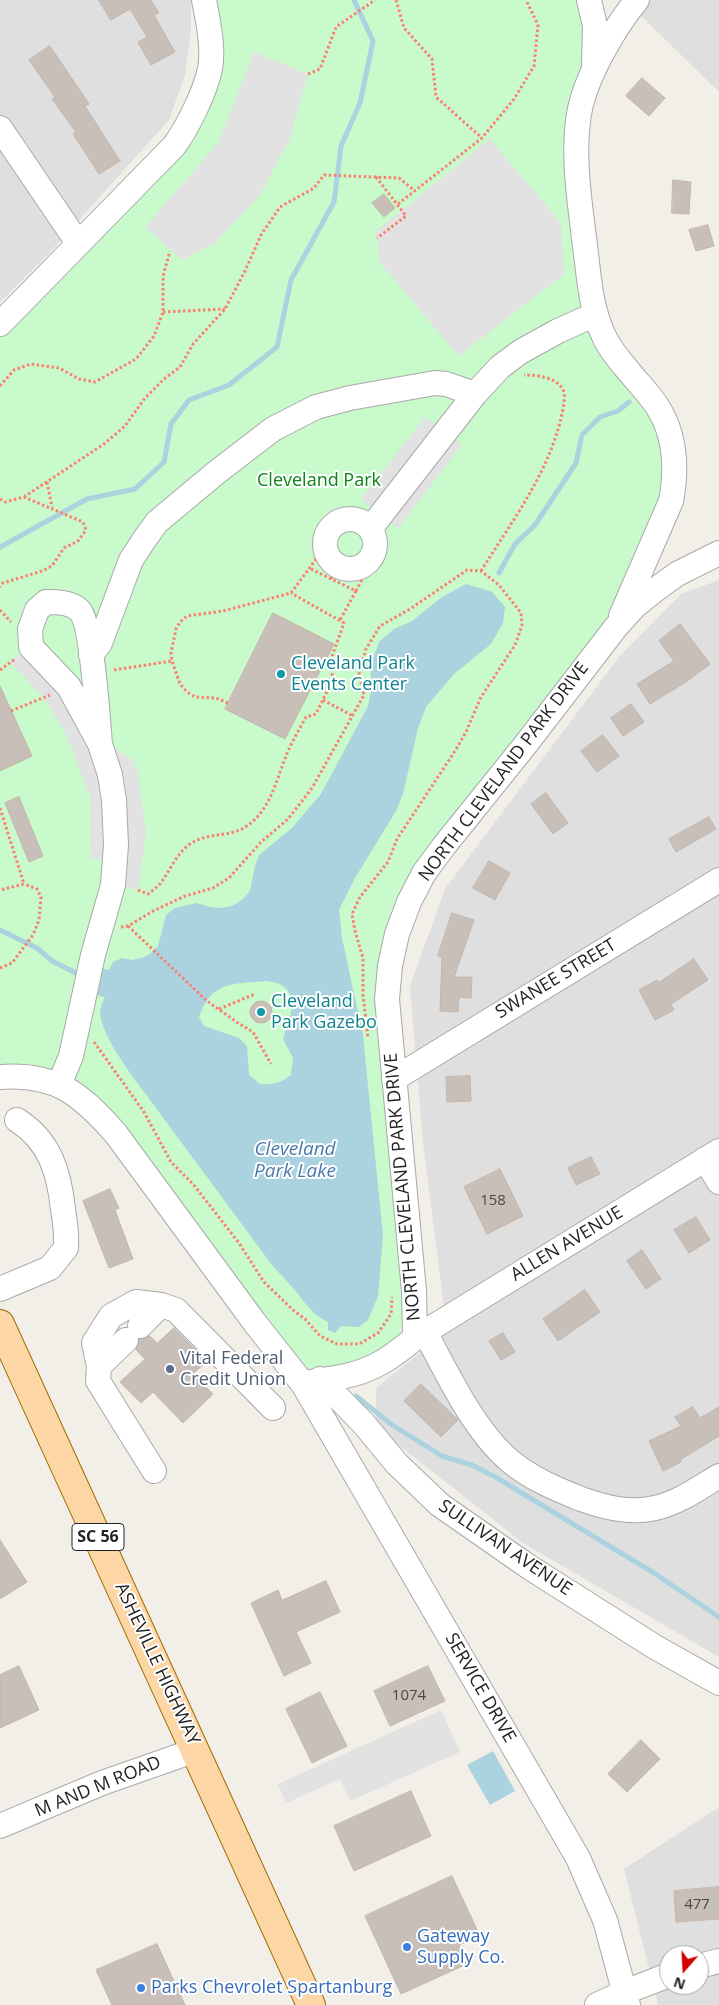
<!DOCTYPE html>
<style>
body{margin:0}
#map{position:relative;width:719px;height:2005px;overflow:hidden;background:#f2efe9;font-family:"Open Sans",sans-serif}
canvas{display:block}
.north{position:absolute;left:659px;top:1945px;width:50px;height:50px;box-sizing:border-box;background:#fff;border:1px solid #a7a7a7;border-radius:50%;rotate:199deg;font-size:14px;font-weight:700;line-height:20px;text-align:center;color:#222}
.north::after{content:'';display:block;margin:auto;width:18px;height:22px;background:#d40000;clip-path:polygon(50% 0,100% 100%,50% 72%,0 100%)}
</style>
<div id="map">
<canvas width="719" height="2005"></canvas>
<div class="north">N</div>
</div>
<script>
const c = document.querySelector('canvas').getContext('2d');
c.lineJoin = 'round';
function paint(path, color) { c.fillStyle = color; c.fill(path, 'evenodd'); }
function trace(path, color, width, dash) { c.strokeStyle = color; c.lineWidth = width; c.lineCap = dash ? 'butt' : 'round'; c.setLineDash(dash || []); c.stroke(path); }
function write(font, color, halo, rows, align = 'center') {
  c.font = font + ' "Open Sans",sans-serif'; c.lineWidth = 4; c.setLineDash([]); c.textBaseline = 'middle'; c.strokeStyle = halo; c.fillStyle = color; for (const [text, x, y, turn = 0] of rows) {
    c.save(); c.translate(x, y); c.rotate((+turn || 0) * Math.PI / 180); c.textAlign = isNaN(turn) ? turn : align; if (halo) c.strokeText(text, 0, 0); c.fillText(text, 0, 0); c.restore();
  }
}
paint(new Path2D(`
 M0 0H191V30L185 75 169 120 54 248 0 302Z
 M625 0H719V92Z
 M719 580V1657L523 1543 376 1427V1388L447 1331 423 1143 410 986 445 889 619 657 681 594Z
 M719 1807V2005H658L624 1869ZM669 1955H699V1985H669Z`), '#e0dfdf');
paint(new Path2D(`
 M204 0H586L606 45 579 113 603 335 672 443 654 542 628 600 465 819 390 966 414 1291 391 1358 299 1377 116 1134 38 1078 0 1084V325L174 146 210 69Z`), '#c8facc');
paint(new Path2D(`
 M254 52 308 74 289 141 259 196 214 244 182 260 145 227 218 143Z
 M490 139 561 223 564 274 459 356 380 263 376 231Z
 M425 417 462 445 398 528 361 499Z
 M31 647 100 743 119 750 134 761 138 775 146 832 138 890 113 885 105 861 91 858 90 796 65 732 43 697 10 662Z
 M441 1710 460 1752 350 1801 340 1779 286 1803 278 1784Z`), '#e2e2e2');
paint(new Path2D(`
 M466 584 492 592 505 607 503 623 491 644 454 674 426 707 418 728 403 794 396 811 355 878 339 910 342 938 363 1035 383 1235 378 1296 368 1320 359 1327 341 1326 335 1333 328 1330V1322C313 1316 304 1301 294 1289 287 1281 279 1273 272 1265L133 1077C123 1063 100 1030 100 1012 100 1008 103 1001 105 997L96 995 101 968 109 970 113 962 122 958 132 960 142 958 150 954 158 946 166 915 175 908 196 903 210 907 220 908 232 906 242 900 250 891 255 866 259 855 292 828 321 794 368 706 372 687 370 667 379 642 394 629 412 621 442 597ZM267 981C272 982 279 983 283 986 300 999 288 1023 283 1039L293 1058 291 1075C281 1083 273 1085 260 1084L249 1075 247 1046 239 1038 204 1026 199 1017C212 980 234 984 267 981Z
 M493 1751 515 1791 490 1805 467 1765Z`), '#aad3df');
trace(new Path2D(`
 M0 547 87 499 135 489 164 462 171 424 189 400 229 385 277 347 291 280 334 202 341 146 360 103 373 41 354 0
 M499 573 515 544 535 525 576 463 582 435 600 417 618 411 629 402
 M0 930 37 948 52 961 82 976
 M356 1396 392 1425 442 1456 472 1465 497 1478 654 1573 716 1615 719 1618`), '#aad3df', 5);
const building = new Path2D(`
 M99 0H151L159 13 154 15 175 52 151 65 138 42 147 37 130 9 111 20Z
 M50 46 89 104 85 106 120 161 99 174 73 134 76 132 52 99 55 97 29 60Z
 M642 78 665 98 649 116 626 96Z
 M673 180 691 182 689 214 672 213Z
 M384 194 395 208 384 217 372 203Z
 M708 225 714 246 696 251 689 230Z
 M273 613 334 644 285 739 225 709Z
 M680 624 710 664 686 682 650 704 637 684 674 661 659 641Z
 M0 686 32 756 0 771Z
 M631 704 644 722 623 736 611 718Z
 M603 735 619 756 597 772 581 751Z
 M546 793 568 823 553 834 531 804Z
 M19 797 43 856 29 862 5 803Z
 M709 817 716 829 676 852 669 839Z
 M489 861 510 873 495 900 473 888Z
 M452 913 474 920 454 977H472L471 998 459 997 458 1012 440 1011 442 957 438 956Z
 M694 959 708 980 671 1004 674 1010 655 1020 639 990 657 980 659 982Z
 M250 1012a11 11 0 1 1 22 0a11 11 0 1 1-22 0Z
 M470 1076 471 1101 447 1102 446 1077Z
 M591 1157 600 1174 576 1185 568 1168Z
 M500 1169 523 1216 487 1234 464 1187Z
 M110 1189 119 1208 115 1210 133 1259 109 1268 83 1201Z
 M696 1217 710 1240 689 1253 674 1230Z
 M642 1250 661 1279 646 1289 627 1261Z
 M585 1290 600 1312 558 1341 543 1319Z
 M174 1328 207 1361 193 1374 213 1394 183 1423 153 1392 141 1403 120 1382 145 1359 136 1350 139 1339 150 1336 157 1343Z
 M503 1333 515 1352 501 1360 489 1341Z
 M421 1384 458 1420 441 1437 404 1401Z
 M693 1407 700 1418 719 1407V1436L680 1460 681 1462 663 1471 649 1441 681 1426 675 1417Z
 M0 1540 27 1582 0 1599Z
 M326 1581 340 1612 296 1632 311 1663 284 1676 251 1603 278 1590 282 1600Z
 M19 1666 39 1710 0 1728V1675Z
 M428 1666 445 1701 390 1726 374 1691Z
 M320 1692 347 1746 312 1763 286 1709Z
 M641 1740 660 1759 627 1792 608 1774Z
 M411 1791 431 1836 354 1871 334 1826Z
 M452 1876 480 1936 459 1945 467 1964 401 1994 365 1916Z
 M719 1887V1919L676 1922 674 1891Z
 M157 1944 185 2005H112L96 1970Z`);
paint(building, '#c7bfb8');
trace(building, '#c4b6ab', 1);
const minor = new Path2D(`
 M589 0 595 26 594 65
 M0 128 78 243
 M0 324 174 146C188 127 205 92 210 69 214 48 208 21 204 0
 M325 544a25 25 0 1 1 50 0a25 25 0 1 1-50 0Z
 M370 529 475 394 500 367 520 352 558 331 596 314
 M621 616 671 501C677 469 676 435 657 406 650 395 640 385 631 374 621 362 609 349 603 334 590 306 589 275 585 246 580 203 572 157 579 114 585 78 614 28 637 0
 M91 655 100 643 131 560 144 540 157 522 217 472 273 429 316 407 350 398 435 383 446 384 475 394
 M0 1077C56 1073 81 1094 116 1134L255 1323 303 1384 578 1858 605 1920 628 2005
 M394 1079 719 880
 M59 1085 71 1056 93 955 113 885 116 845 114 800 110 775 100 744 69 687 31 647 30 629 37 610 46 602C57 602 70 602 79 610 92 622 98 721 100 744
 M705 1159 719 1182
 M0 1289 50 1268 66 1248C67 1235 65 1222 63 1209 59 1172 50 1141 17 1120
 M140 1326 161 1305
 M425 1332C447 1373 474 1431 510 1461 530 1478 556 1489 581 1499 604 1507 629 1514 655 1508 678 1503 699 1488 719 1476
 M415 1338 719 1151
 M99 1366 126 1340
 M320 1379 364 1424 397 1464 440 1505 529 1567 655 1647 719 1683
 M303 1384C316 1380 328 1380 341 1377 373 1371 391 1358 415 1338L414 1291 387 999 390 966 397 934 409 902 424 873 444 846 526 744 616 627 634 607 655 590 677 574 719 553
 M154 1471 98 1381 99 1366 94 1343 111 1316 136 1302 161 1305 176 1310 273 1408
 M0 1826 102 1783 196 1750
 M699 1966 719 1961
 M597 2005 625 1992 669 1975`);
const major = new Path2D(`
 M0 1324 311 2005`);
trace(minor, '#a9a9a9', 26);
trace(major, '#a06b00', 30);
trace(new Path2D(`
 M396 0 404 28 432 59 436 97 482 138
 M308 74 320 69 336 27 375 0
 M376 177 406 216 377 238
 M398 204 482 138 514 99 534 66 538 25 526 0
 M163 312 225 309
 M0 386 14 370 31 364 59 368 79 379 95 382 136 359 154 336 163 312V276L170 251
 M47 482 52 507
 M24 497 104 444 125 426 145 398 164 379 180 367 193 344 225 309 245 271 261 235 280 207 314 188 324 175 399 178 415 191
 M0 499 5 502 24 497 83 522 86 530 78 541 64 548 52 566 42 571 3 583 0 587
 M311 569 356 591 340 620
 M481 571C512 521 549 473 562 414 563 407 567 395 562 388 555 377 537 375 524 375
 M331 579 338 566
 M356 591 365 574 361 565
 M0 610 11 622
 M0 670 15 659
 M114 670 172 661
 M323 700 353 716
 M228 703 216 698 195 697 187 692 180 684 172 661 171 653 176 629 180 622 187 616 223 611 291 593 325 547
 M11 711 50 695
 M0 808 24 884 0 890
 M138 890 148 894C152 891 156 888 160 884 170 871 176 854 190 844 206 833 225 837 242 829 271 813 276 779 288 751 293 740 300 728 306 717L316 714 333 679 330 662 344 623 291 593
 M128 926 207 1001 238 1023 253 1032 271 1064
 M121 927 128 926 153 911 185 896 213 888 229 878 261 842 288 819 312 788 364 695 359 674 366 649 380 626 410 609 467 570 481 571 499 585 521 613 522 626 515 645 481 697 466 732 455 751 397 839 388 862 360 897 352 914 355 931 363 958V995L368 1038
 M0 968 12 963 33 935 39 920 41 897 37 889 24 884
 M219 1009 255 994
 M94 1042 144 1112 171 1162 193 1184 239 1243 264 1282 293 1310 305 1319 320 1336 337 1344H359L378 1333 391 1314 392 1297`), '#fa8072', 3, [2.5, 2.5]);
trace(minor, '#fff', 24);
trace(major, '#fcd6a4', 28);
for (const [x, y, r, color] of [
 [281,674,5,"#0f9aa8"],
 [261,1012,5,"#0f9aa8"],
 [170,1369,5,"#5c6f8a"],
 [407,1947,5,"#3f7fe0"],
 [141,1988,5,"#3f7fe0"]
]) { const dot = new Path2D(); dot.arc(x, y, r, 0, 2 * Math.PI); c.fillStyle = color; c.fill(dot); trace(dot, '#fff', 2); }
write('15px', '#4b4948', null, [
 ["158",493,1201],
 ["1074",409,1696],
 ["477",697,1905]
]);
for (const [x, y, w] of [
 [98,1537,52]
]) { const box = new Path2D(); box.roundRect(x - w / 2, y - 13.5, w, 27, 4); c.fillStyle = '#fff'; c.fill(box); trace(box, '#222', 1); }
write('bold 16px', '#222', null, [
 ["SC 56",98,1537]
]);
write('18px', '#0c8416', '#fff', [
 ["Cleveland Park",319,481]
]);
write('18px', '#0d838f', '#fff', [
 ["Cleveland Park",291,664],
 ["Events Center",291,685],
 ["Cleveland",271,1002],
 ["Park Gazebo",271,1023]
], 'left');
write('18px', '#222', '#fff', [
 ["NORTH CLEVELAND PARK DRIVE",504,772,-53],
 ["SWANEE STREET",556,979,-31],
 ["NORTH CLEVELAND PARK DRIVE",403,1187,-95],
 ["ALLEN AVENUE",567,1244,-31],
 ["SULLIVAN AVENUE",505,1548,34],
 ["ASHEVILLE HIGHWAY",157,1664,65],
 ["SERVICE DRIVE",480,1688,60],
 ["M AND M ROAD",98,1787,-22]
]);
write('18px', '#4e5e75', '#fff', [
 ["Vital Federal",180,1359],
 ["Credit Union",180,1380]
], 'left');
write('18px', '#366cbe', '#fff', [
 ["Gateway",417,1937],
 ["Supply Co.",417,1958],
 ["Parks Chevrolet Spartanburg",151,1988]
], 'left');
write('italic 19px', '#4a7aab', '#fff', [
 ["Cleveland",295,1150],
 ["Park Lake",295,1172]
]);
</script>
